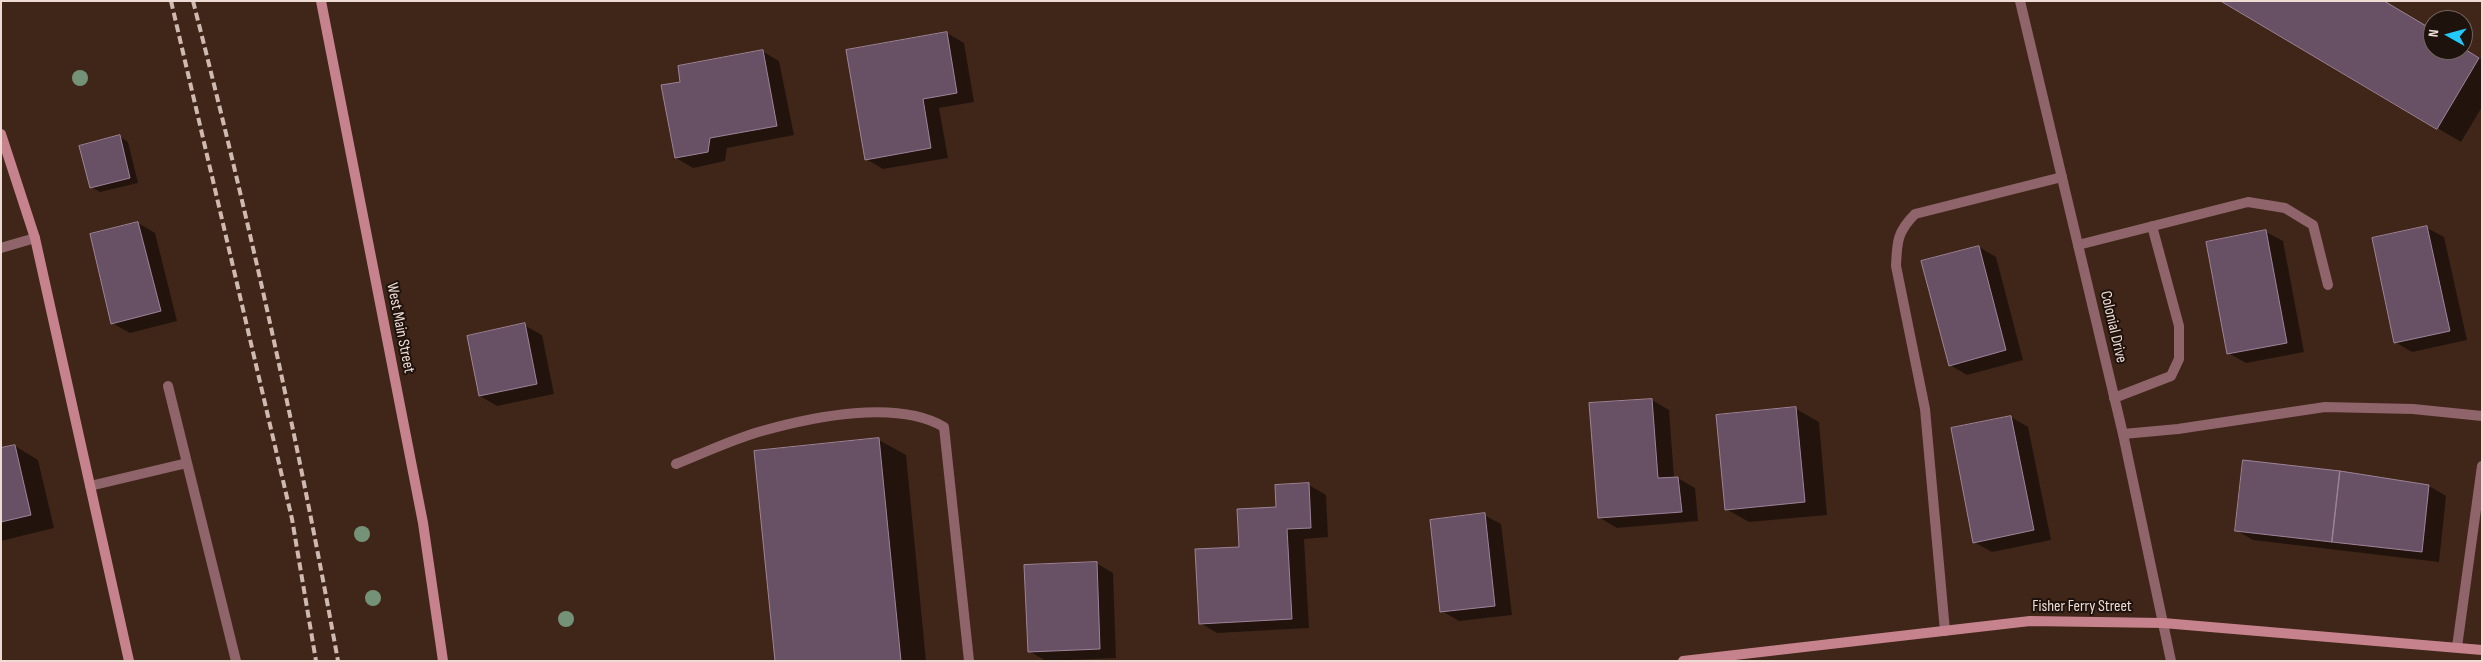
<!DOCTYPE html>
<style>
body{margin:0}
#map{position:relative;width:2483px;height:662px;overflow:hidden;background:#402619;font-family:"Sofia Sans Condensed",sans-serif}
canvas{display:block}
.frame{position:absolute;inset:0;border:2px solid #eedcd4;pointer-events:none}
.north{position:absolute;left:2423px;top:10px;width:50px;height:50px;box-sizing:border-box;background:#1e120d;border:1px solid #71635d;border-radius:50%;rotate:277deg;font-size:14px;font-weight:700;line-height:20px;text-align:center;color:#eedcd4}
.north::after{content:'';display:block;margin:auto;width:18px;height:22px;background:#21c9fd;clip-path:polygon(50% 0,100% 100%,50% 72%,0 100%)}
</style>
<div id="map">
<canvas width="2483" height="662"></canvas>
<div class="frame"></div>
<div class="north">N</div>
</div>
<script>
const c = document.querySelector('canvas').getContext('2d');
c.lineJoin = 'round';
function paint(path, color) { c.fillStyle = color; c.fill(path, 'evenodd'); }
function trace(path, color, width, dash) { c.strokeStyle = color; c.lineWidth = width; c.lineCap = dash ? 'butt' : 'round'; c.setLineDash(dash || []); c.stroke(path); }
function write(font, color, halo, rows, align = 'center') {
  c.font = font + ' "Sofia Sans Condensed",sans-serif'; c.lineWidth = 4; c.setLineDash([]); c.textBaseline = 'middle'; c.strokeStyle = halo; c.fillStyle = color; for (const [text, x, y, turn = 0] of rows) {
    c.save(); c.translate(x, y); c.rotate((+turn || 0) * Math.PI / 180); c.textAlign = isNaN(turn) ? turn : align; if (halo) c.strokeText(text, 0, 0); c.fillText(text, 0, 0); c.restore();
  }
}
paint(new Path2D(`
 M2224 1 2433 32V50L2463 49 2482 60V107L2461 142Z
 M947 33 964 43 974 102 939 108 948 158 883 169 866 159Z
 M762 51 779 61 794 135 727 148 725 161 693 168 676 158Z
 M119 136 128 142 138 183 100 192 91 187Z
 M138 223 155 233 177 321 130 333 112 323Z
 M2427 228 2444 237 2467 340 2412 352 2395 342Z
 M2266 232 2283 241 2304 352 2246 363 2228 353Z
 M1979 247 1996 257 2023 360 1967 375 1950 365Z
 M524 325 542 335 554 394 497 406 480 396Z
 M1652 400 1669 410 1674 478H1678L1695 488 1698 521 1617 528 1600 518Z
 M1796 409 1819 422 1827 515 1749 522 1726 509Z
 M2011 417 2028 427 2051 540 1992 552 1974 542Z
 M879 440 906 455 926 661H776Z
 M15 446 38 460 54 528 1 541V449Z
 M1309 485 1326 495 1328 537 1304 539 1309 628 1217 633 1200 623 1240 548 1278 508Z
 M2429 486 2446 496 2439 562 2253 540 2236 530Z
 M1484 515 1501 524 1512 615 1459 621 1442 611Z
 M1096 563 1113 573 1116 658 1046 661 1029 651Z`), '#0007');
const building = new Path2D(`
 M2221 1H2384L2433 30V50L2463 48 2479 58 2437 129Z
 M947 32 957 93 923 99 931 148 865 160 846 50Z
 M763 50 777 126 710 138 708 152 675 158 661 85 680 82 678 66Z
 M120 135 130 178 90 188 79 146Z
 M138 222 161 311 111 324 90 234Z
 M2427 226 2450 331 2394 343 2372 238Z
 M2266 230 2287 343 2227 354 2206 242Z
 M1979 246 2006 350 1949 366 1921 261Z
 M525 323 537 384 479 396 467 336Z
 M1652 399 1658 478 1678 477 1682 512 1598 518 1589 403Z
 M1796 407 1805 502 1725 510 1716 415Z
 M2011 416 2034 530 1973 543 1951 428Z
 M879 438 901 661H775L754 451Z
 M15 445 31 515 1 522V448Z
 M2243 460 2340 471 2332 542 2235 531Z
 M2340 471 2429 485 2422 552 2332 542Z
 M1309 483 1311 528 1287 529 1292 619 1199 624 1195 549 1239 547 1237 509 1276 507 1275 485Z
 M1485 513 1495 606 1440 612 1430 520Z
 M1097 562 1100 649 1028 652 1024 565Z`);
paint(building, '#695165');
trace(building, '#9d8399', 1);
trace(new Path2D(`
 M2078 245 2248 202 2285 208 2313 225 2328 285
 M168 386 236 661
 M2114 398 2171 376 2179 359V326L2152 226
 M2123 434 2178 429 2325 407 2413 409 2482 416
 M676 464C704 453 733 439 762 431 812 417 897 399 944 427L969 661
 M90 486 187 463
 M1945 631 1925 409 1896 266C1897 242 1897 232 1915 214L2062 177
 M2457 647 2482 466`), '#8f646b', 10);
trace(new Path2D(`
 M2020 1 2123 434 2171 661
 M1 248 35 238`), '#8f646b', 10);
trace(new Path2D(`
 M321 1 423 523 443 661
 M1 134 35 238 129 661
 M1683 661 2030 621 2163 623 2482 650`), '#c6838d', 10);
trace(new Path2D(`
 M171 1 292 519 316 661
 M193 1C249 220 298 439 338 661`), '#cebab1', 4, [8, 4]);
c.fillStyle = '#749278';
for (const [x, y] of [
 [80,78],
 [362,534],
 [373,598],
 [566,619]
]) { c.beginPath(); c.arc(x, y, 8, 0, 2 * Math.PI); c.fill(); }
write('16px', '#eedcd4', '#1e120d', [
 ["Colonial Drive",2113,327,77],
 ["West Main Street",400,328,79],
 ["Fisher Ferry Street",2082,607]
]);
</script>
